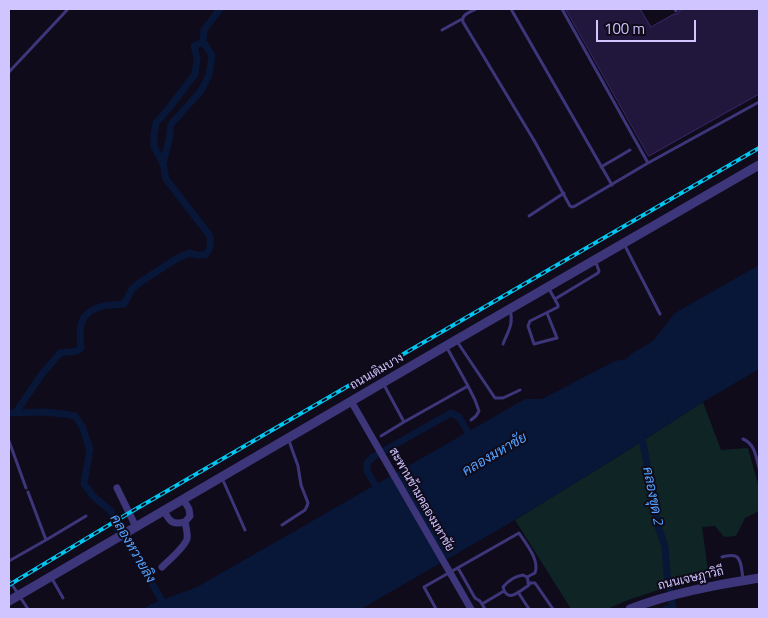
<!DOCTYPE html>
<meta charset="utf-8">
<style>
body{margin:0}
#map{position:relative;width:768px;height:618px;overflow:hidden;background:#0f0b1b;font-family:"Titillium Web",sans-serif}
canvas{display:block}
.frame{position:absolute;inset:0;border:10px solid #d0c5ff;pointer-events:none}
.scale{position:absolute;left:596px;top:20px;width:100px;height:22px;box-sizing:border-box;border:2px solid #d0c5ff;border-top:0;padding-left:6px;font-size:15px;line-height:18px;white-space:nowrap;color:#d0c5ff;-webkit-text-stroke:4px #0f0b1b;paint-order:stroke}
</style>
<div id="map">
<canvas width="768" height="618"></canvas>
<div class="frame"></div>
<div class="scale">100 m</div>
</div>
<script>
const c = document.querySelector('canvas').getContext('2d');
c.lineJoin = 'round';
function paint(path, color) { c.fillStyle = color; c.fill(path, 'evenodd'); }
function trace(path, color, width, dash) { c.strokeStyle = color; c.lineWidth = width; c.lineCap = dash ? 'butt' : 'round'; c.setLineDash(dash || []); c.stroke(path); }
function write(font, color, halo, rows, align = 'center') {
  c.font = font + ' "Titillium Web",Sarabun,sans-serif'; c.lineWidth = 4; c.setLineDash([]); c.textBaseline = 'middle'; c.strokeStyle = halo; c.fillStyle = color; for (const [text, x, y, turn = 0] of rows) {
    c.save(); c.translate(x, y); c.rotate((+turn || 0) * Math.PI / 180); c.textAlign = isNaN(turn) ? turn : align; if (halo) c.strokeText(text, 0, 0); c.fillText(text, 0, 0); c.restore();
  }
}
paint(new Path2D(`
 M703 402 721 450 748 448 759 488V511L745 518 736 536 724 537 715 526 702 527 709 578 658 590 628 600 607 609H571L515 520 627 451Z`), '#0e2425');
paint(new Path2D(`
 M759 265V369L703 402 627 451 515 520 361 609H144L151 604 197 587 525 399H542L615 361 626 359 631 354 653 341 675 313Z`), '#081637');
trace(new Path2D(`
 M163 163 169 140 171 124 201 91 209 75 212 55 203 42 204 30 220 9
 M16 412 42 374 60 353 77 351 81 348C79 331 78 315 97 308 105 304 116 305 124 304L132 289 139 283 176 259 189 253 198 255H205C211 249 211 244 210 236L166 179 163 163 154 146V134L156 123 169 108 195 74 197 58 194 46 203 42
 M9 413 43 412 64 414 75 416 82 426 90 449 84 484 94 497 111 511 117 529 133 552 167 609
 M641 433 652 490 657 524 661 534 665 547 667 574 673 608 666 609
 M379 491 367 471V463L373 457 451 413 459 417 472 439`), '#081637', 7);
const building = new Path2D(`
 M566 9H640L651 27 674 14H678L679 11 683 9H759V94L649 156Z`);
paint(building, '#21173c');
trace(building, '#3a2968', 1);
trace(new Path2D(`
 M476 9C471 12 461 14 463 22L535 142 570 206 572 207 575 206 648 163
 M511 9 612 185
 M562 9 648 163 759 102
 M675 9 676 11
 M442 30 462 19
 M9 72 68 9
 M601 167 630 150
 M529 216 564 193
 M624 244 660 314
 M555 299 598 273 599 271 595 260
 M547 313 557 338 534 344 528 326 530 321 558 307V305L548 287
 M456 340 495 398H503L520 390
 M503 344C508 331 514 324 510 310
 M446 346 468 386
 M383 383 404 422
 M381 436 404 422 468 386 475 400 479 411 476 416 471 420
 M743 439C755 444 756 457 759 468
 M9 441 26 488
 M222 478 245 530
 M282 525 305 510 307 506 308 503 301 485 298 466 288 438
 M46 540 86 516
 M722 557C725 556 732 555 735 556 742 558 742 573 743 580
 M9 561 46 540 28 492
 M458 568 475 598 480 601 485 609
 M523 575 527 577 529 585C520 591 507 604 503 587 508 581 516 576 523 575Z
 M51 577 63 598
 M9 580 28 609
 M528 583H535L553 609
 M518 592 529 609
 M482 604 504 591
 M436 609 424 587 519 533C526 544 540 560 535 573L527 577`), '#3d367a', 3);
trace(new Path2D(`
 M351 401 471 609
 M117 488 136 527
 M164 510C169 522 173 525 185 522L190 516 189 509 183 499
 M162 567C169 560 184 548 187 539 188 534 186 527 185 522`), '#3d367a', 7);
trace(new Path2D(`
 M9 601 456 340 759 165
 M630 609C671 593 716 585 759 578`), '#3d367a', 9);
const rail = new Path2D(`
 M9 585 129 513 759 148`);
trace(rail, '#00c6f0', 4);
trace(rail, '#0f0b1b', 2, [5.5]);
write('12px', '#d0c5ff', '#0f0b1b', [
 ["ถนนเดิมบาง",377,372,-30],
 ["สะพานข้ามคลองมหาชัย",421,500,60],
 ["ถนนเจษฎาวิถี",691,579,-13]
]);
write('italic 14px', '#53a3ff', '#0f0b1b', [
 ["คลองมหาชัย",495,455,-30],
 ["คลองขุด 2",652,496,79],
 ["คลองหวายลิง",132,549,60]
]);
</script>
